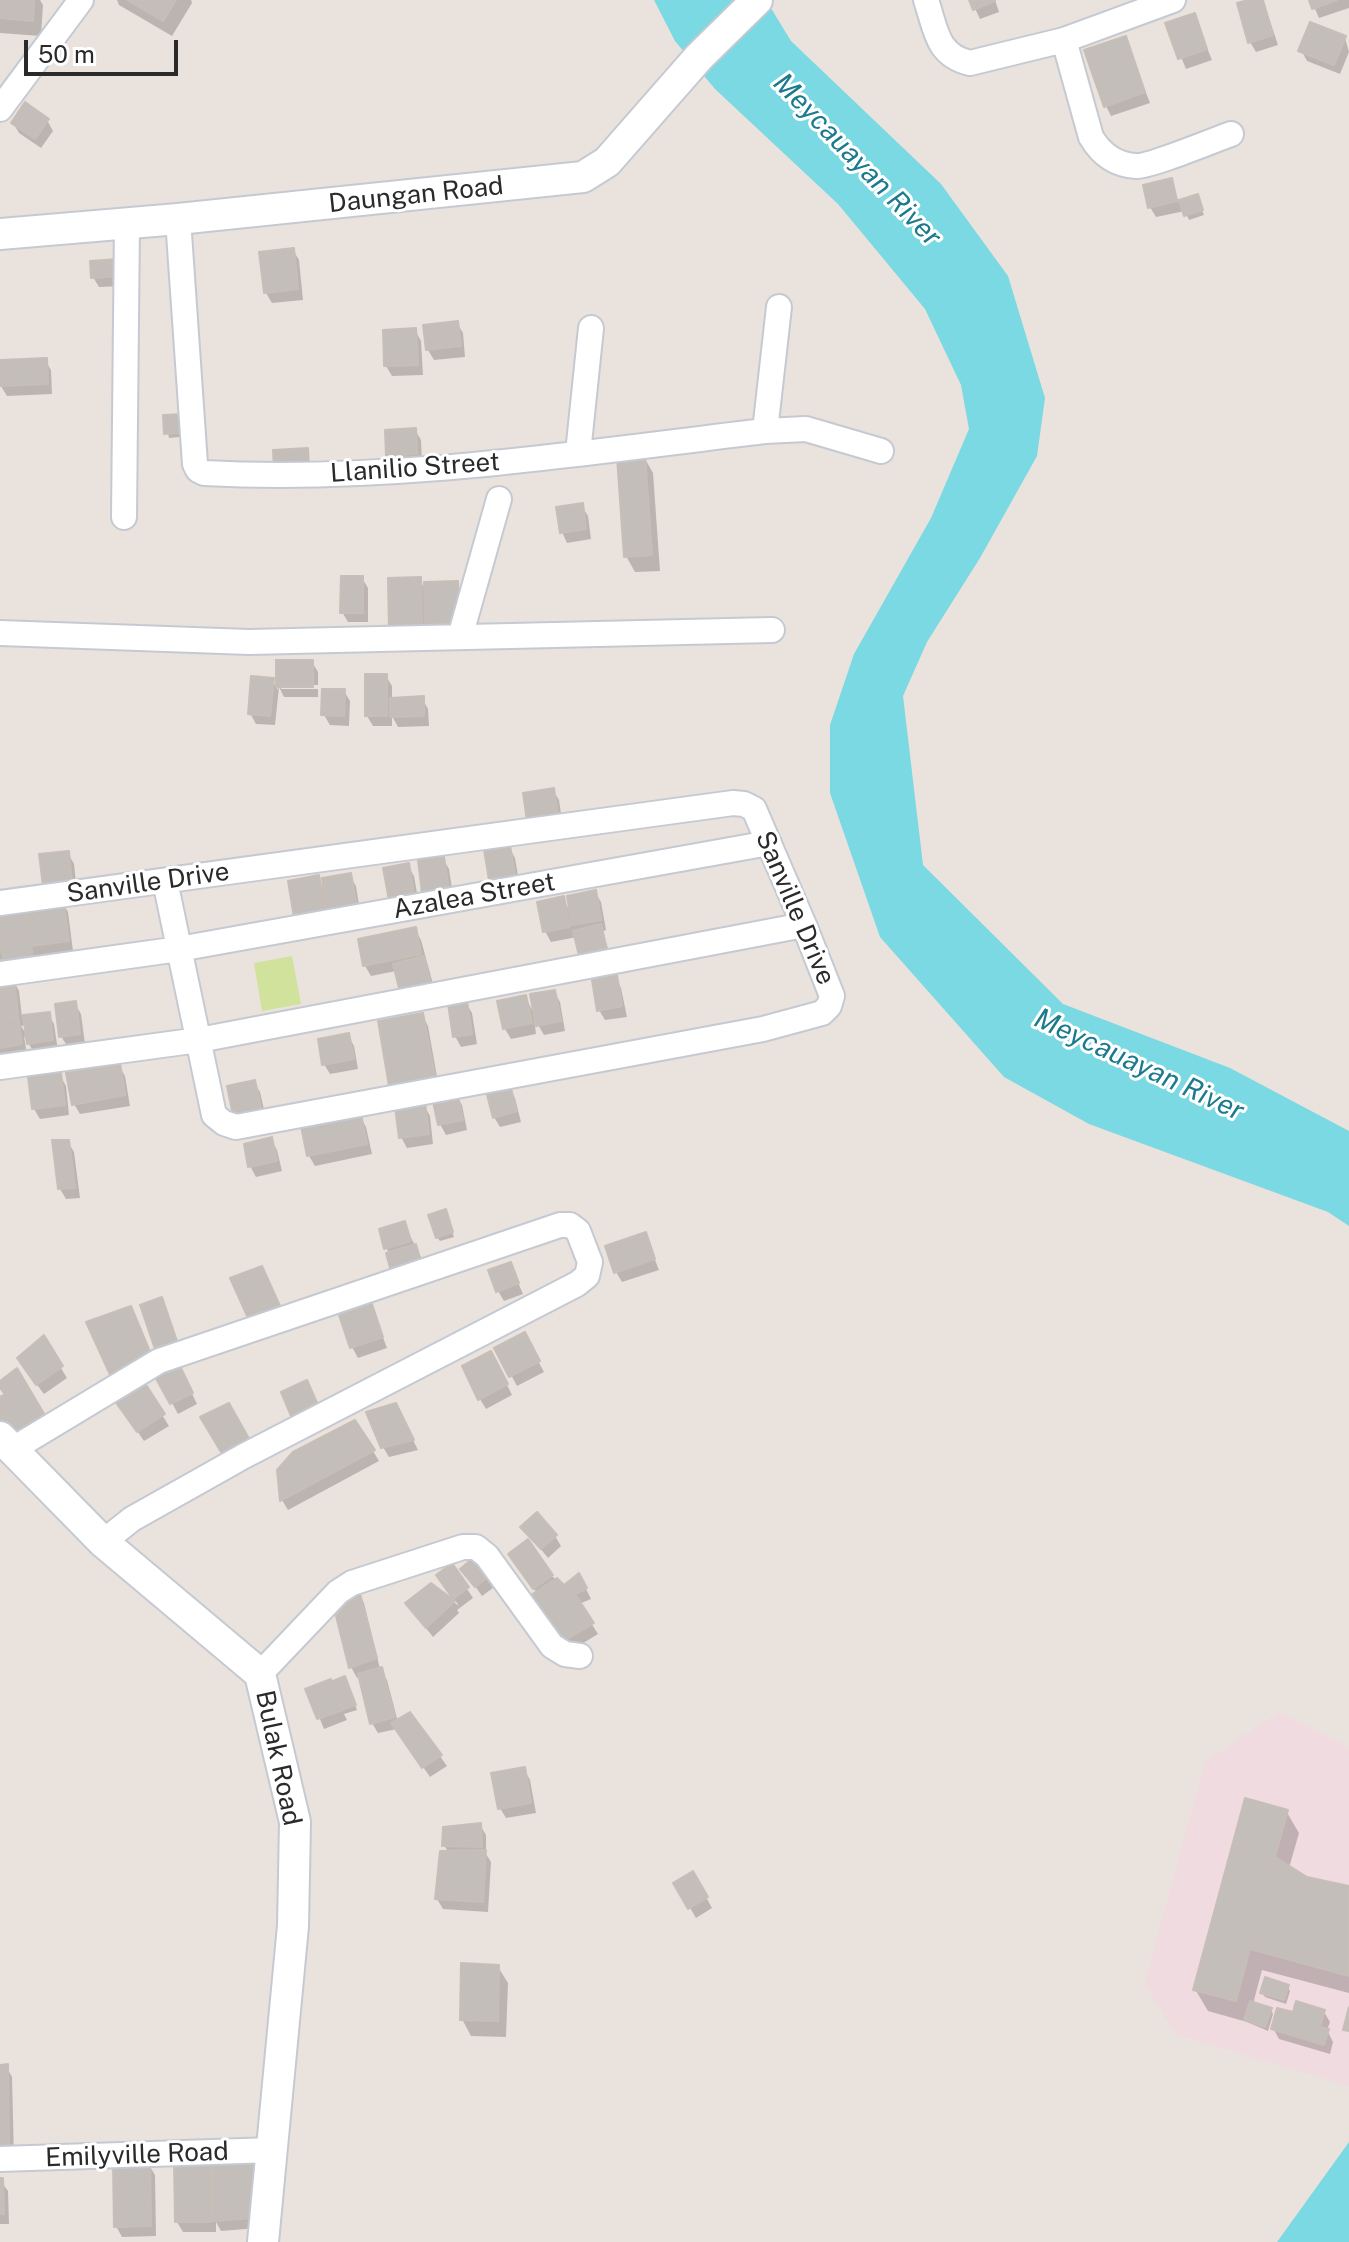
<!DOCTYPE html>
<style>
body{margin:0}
#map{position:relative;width:1349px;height:2242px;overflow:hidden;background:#eae2dd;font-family:"Public Sans",sans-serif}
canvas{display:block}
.scale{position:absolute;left:24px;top:40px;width:154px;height:36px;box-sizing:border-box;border:4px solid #2a2a2a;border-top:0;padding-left:10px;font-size:24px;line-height:28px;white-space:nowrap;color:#2a2a2a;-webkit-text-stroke:6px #fff;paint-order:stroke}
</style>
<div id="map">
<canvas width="1349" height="2242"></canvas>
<div class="scale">50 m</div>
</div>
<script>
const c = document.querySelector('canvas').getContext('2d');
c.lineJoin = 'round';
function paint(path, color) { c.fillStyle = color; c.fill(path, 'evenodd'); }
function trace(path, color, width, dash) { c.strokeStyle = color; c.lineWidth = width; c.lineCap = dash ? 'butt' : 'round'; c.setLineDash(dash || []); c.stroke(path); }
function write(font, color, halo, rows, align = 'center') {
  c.font = font + ' "Public Sans",sans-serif'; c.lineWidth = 6; c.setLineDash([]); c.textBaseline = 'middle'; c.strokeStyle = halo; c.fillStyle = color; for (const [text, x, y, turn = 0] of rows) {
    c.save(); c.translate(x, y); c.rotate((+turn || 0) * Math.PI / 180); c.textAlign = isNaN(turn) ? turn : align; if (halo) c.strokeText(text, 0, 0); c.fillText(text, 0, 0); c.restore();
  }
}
paint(new Path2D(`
 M1279 1712 1349 1747V2086L1175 2034 1145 1983 1205 1762Z`), '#f0dbe0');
paint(new Path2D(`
 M292 956 301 1004 262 1011 254 963Z`), '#d0e29c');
paint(new Path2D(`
 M654 0H766L791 41 941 184 1008 276 1045 398 1037 456 980 558 927 642 903 696 923 865 1063 1004 1230 1068 1349 1131V1226L1328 1212 1089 1124 1004 1077 880 937 830 793V725L854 654 931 518 969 429 961 385 925 309 838 204 715 89 675 41Z
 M1349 2142V2242H1277Z`), '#7ad9e2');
paint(new Path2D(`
 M0 0H40L43 5 41 36 0 33Z
 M117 0H191L192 3 172 36 119 5Z
 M971 0H995L999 12 980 19Z
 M1255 0H1261L1266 9 1278 45 1256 52 1250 42Z
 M1311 0H1349V8L1319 18Z
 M1194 16 1212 60 1186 69 1168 25Z
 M1125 38 1150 103 1111 116 1106 106Z
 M1345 38 1349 52 1340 74 1307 61 1301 50Z
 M47 120 53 131 41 148 19 133 13 123Z
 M1171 181 1179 202 1197 197 1204 215 1189 220 1185 211 1156 217 1150 207Z
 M293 250 299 260 303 300 272 303 266 293Z
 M118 261 125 286 99 287 93 277Z
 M457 323 463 333 465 357 434 360 428 350Z
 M415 330 421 341 423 375 392 376 386 366Z
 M45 360 51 370 52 394 7 396 1 386 0 362Z
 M165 417 189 436 169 438Z
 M415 430 421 440 422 464 394 466 388 455Z
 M644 457 653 473 660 571 635 572 626 556Z
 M582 506 588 516 591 539 567 543 562 532Z
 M362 578 368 588V622H348L342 612Z
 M419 579 426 591 457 583 463 594V637L397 641Z
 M278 662H312L318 672V685H281V689H318V697H284L279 687 275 725 256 724 250 713 272 680 278 690Z
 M386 676 392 686V700L422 698 428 709 429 726 398 727 392 716V726H373L367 716Z
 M344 691 350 701 349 726 330 725 324 715Z
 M553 790 559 800 563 827 535 831Z
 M509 847 515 858 521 893 498 897Z
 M68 853 74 864 77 893 51 896Z
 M443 859 449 869 455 908 431 912Z
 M408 866 414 876 420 910 397 914Z
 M350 876 356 886 362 924 303 933 317 878 326 892Z
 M595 892 601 902 606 930 603 931 612 964 577 937 551 942 545 931 563 899 571 913Z
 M62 902 68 912 73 951 36 956 38 970 2 962 0 959V911Z
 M415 929 421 940 436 995 396 971 371 976 365 966Z
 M616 977 621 988 627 1017 605 1020 599 1010Z
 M13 980 19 991 22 1017 48 1014 54 1024 58 1051 35 1054 24 1036 27 1055 0 1056V982ZM26 1025 28 1037 21 1026Z
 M554 992 560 1002 565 1031 544 1035 534 1018 536 1034 511 1039 505 1029 499 1003 525 997 535 1015Z
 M466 1003 472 1013 477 1044 461 1047 455 1036Z
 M75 1004 81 1014 85 1044 67 1046 61 1036Z
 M422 1015 428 1026 439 1088 397 1096 391 1085Z
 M348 1035 354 1046 358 1069 330 1074 324 1064Z
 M119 1066 125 1076 130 1106 80 1114 74 1104Z
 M60 1075 66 1086 69 1115 40 1119 34 1109Z
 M254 1082 260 1092 266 1118 241 1124 235 1114Z
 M509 1087 515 1098 521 1122 500 1127 494 1117Z
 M456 1095 462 1105 467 1130 446 1135 440 1124Z
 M424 1105 430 1116 433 1144 407 1148 401 1137Z
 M360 1116 366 1127 372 1154 315 1166 309 1156 304 1128Z
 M271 1139 277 1150 282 1171 256 1177 250 1166Z
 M68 1142 74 1152 80 1198 66 1199 60 1189Z
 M447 1216 454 1237 440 1241 437 1237Z
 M404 1224 421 1257 427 1277 390 1254 386 1248Z
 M645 1235 659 1270 622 1282 616 1272Z
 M510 1264 523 1294 504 1301 498 1291Z
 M370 1303 387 1348 358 1358 352 1347Z
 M130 1309 159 1374 184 1377 197 1404 178 1414 158 1377 143 1384 169 1426 144 1441 121 1408Z
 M524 1335 544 1372 517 1386 497 1349Z
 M43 1338 67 1378 44 1394 25 1369Z
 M496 1363 512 1395 486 1409 480 1399Z
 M401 1416 418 1450 389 1457 383 1447Z
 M373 1451 379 1461 288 1510 282 1500 279 1471Z
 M523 1527 555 1536 561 1546 548 1558Z
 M516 1565 552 1576 564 1587 584 1585 591 1599 579 1604 598 1634 567 1653 537 1593Z
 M452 1566 473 1598 457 1610 459 1613 433 1637 414 1613 431 1586 459 1606 445 1586Z
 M463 1569 487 1578 493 1588 482 1596Z
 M359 1594 364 1603 380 1669 387 1680 398 1722 410 1714 447 1766 430 1777 397 1729 378 1733 372 1723 360 1676 357 1678 351 1667 338 1616Z
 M330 1681 336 1692 347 1683 357 1710 344 1714 347 1720 324 1729 308 1690Z
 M524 1769 530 1780 536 1813 506 1818 500 1808Z
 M1286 1811 1299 1833 1289 1868 1306 1879 1349 1888V1993L1262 1970 1253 2004 1271 2010 1273 2014 1268 2031 1247 2022 1208 2011 1195 1989Z
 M480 1825 486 1835V1854L491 1862 488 1912 443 1909 437 1899 449 1853 444 1845Z
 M693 1874 712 1908 696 1918 676 1884Z
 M498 1967 508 1983 506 2037 471 2036 462 2019Z
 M1288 1987 1290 1991 1286 2004 1265 1997 1262 1992Z
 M1324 2012 1330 2022 1327 2030 1333 2042 1330 2054 1279 2039 1273 2028 1294 2015Z
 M6 2066 12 2077 14 2159H0V2067Z
 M176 2163H252L258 2173V2228L221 2231 216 2222V2232H183L177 2222Z
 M149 2165 155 2175 156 2236 122 2237 116 2226Z
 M0 2180 8 2191 9 2224H0Z`), '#0003');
const building = new Path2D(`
 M0 0H34L33 21 0 18Z
 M127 0H176L163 21Z
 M969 0H995V1L973 10Z
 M1248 0H1263L1273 35 1248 43 1237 3Z
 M1309 0H1337L1312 9Z
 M1195 13 1207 49 1178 59 1165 23Z
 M1310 22 1346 36 1334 65 1298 51Z
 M1126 36 1145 92 1104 107 1084 50Z
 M25 102 49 119 35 139 11 123Z
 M1172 178 1177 201 1148 208 1143 185Z
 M1198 194 1203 210 1184 216 1179 200Z
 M294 248 298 289 264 293 259 252Z
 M119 259 120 276 91 278 90 261Z
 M458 321 461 346 426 350 423 325Z
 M416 328 418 365 384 366 383 330Z
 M47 358 48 384 0 386V360Z
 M186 414 187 432 164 434 163 415Z
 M416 428 417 454 386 456 385 430Z
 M308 448 309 469 274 471 273 450Z
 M645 455 652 555 624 557 617 457Z
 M583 503 586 529 560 533 556 507Z
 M341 576H363V613H340Z
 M421 577 422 631H389L388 578Z
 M458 581 459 628H425L424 582Z
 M276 660H313V687H276Z
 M365 674H387V716H365Z
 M251 676 274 678 270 716 248 714Z
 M322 689H345L344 716 321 715Z
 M424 696V716L390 717V698Z
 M554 788 558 817 527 821 523 793Z
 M510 845 516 883 490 887 484 849Z
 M69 851 72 883 43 886 39 854Z
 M444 857 450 898 423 902 418 860Z
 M409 863 415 900 390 905 383 868Z
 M351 873 358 914 328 919 322 878Z
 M319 875 326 918 295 923 288 881Z
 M596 890 601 920 572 925 567 896Z
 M564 896 570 927 543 932 537 902Z
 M63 900 69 941 31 946 26 905Z
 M26 905 33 960 4 964 2 952H0V909Z
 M601 924 608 954 580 960 573 931Z
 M416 927 421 954 363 966 358 939Z
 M424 956 431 985 400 992 393 964Z
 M617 975 622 1006 597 1011 592 980Z
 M14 978 18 1015 0 1018V980Z
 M555 990 561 1021 536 1026 530 994Z
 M526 995 532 1023 503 1029 497 1001Z
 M76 1001 80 1034 59 1037 55 1004Z
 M467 1001 472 1034 453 1037 448 1004Z
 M50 1012 53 1040 27 1044 23 1015Z
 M423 1013 435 1077 389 1086 378 1021Z
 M18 1017 22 1044 0 1048V1019Z
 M349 1033 354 1059 322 1065 318 1039Z
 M120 1063 125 1095 98 1100 93 1068Z
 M93 1068 98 1100 72 1105 66 1073Z
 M61 1073 65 1105 32 1109 28 1077Z
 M255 1080 261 1108 233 1115 227 1086Z
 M510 1085 517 1111 493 1118 486 1091Z
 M457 1092 463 1120 438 1125 432 1097Z
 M425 1103 429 1134 399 1138 395 1107Z
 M361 1114 367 1144 307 1156 301 1126Z
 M272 1137 277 1161 248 1167 244 1144Z
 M52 1140H69L75 1188 58 1189Z
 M446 1209 453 1232 436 1238 428 1215Z
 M405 1221 411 1241 384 1249 379 1229Z
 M646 1232 655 1259 614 1273 605 1246Z
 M416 1244 422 1266 392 1275 386 1253Z
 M511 1262 519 1283 496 1292 488 1270Z
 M262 1266 280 1306 248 1318 230 1278Z
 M162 1297 179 1347 157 1355 140 1305Z
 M371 1301 383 1337 350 1348 338 1312Z
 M131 1306 153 1359 112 1379 86 1322Z
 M525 1332 540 1361 509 1377 494 1348Z
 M44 1335 63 1366 36 1385 17 1358Z
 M491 1351 508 1384 478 1400 462 1366Z
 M179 1364 193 1393 170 1404 153 1373Z
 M17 1368 46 1417 16 1432 10 1425 4 1428 0 1422V1397L5 1394 0 1388V1381Z
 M143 1380 165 1414 137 1432 112 1397Z
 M307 1380 321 1412 294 1423 281 1392Z
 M229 1403 252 1444 224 1457 200 1417Z
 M396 1403 414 1440 381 1448 366 1412Z
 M355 1420 375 1450 280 1501 277 1470 293 1452Z
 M537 1512 557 1535 541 1549 520 1527Z
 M528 1539 553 1575 533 1589 508 1554Z
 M473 1558 488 1577 475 1587 460 1569Z
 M452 1563 469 1587 453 1599 436 1575Z
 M579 1573 587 1588 575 1594 594 1623 559 1644 531 1595 557 1578 564 1585Z
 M431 1583 455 1601 426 1628 405 1603Z
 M359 1590 377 1658 349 1668 336 1616Z
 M382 1667 395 1717 370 1724 358 1674Z
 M345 1676 356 1705 343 1709 333 1681Z
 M331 1679 343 1710 317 1719 305 1689Z
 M410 1712 442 1755 422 1768 391 1723Z
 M525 1767 531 1803 498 1809 491 1773Z
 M1245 1798 1288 1810 1275 1857 1307 1877 1349 1886V1976L1250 1949 1236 2001 1193 1990Z
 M481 1823 482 1847 442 1846 443 1827Z
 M486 1850 483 1902 435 1899 440 1851Z
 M693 1871 708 1897 688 1909 673 1883Z
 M461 1963 499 1965 498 2021 460 2020Z
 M1265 1977 1289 1985 1284 2000 1260 1993Z
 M1250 2001 1272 2008 1265 2027 1244 2020Z
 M1296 2001 1325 2010 1320 2027 1329 2029 1324 2045 1271 2029 1277 2008 1293 2012Z
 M1349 2007V2031L1343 2030Z
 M8 2064 9 2149H0V2065Z
 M174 2161H210L211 2222H175Z
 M212 2161H253V2218L213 2221Z
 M113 2163H150L151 2226 114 2227Z
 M0 2178H3L4 2214H0Z`);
paint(building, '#c3beb9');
trace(building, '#c6beb7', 2);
const minor = new Path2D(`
 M926 0C936 29 936 55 970 63L1064 40 1173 0
 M1064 40 1091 137C1101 154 1116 165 1136 166 1149 167 1214 140 1231 134
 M0 109 81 0
 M178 219 195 464 198 470 204 473C392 483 579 453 765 431L806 429 881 451
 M765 431 779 307
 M578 453 591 328
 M124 517 127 223
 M0 633 249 642 772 630
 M460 637 499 499
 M0 903 733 803 744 804 754 809 804 925 832 996 829 1006 822 1013 763 1029 236 1127 224 1123 214 1115 165 881
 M0 974 179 949 769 843
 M0 1067 199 1040 804 925
 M13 1449 159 1361 560 1225H570L578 1231 590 1262 587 1276 577 1284 244 1456 132 1519 103 1542
 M260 1674 338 1592 352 1583 463 1547H476L487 1556 552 1646 565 1654 580 1656
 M0 2159 273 2150`);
const tertiary = new Path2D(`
 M0 234 178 219 583 177 607 162 699 57 757 0
 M0 1437 103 1542 260 1674 295 1822 293 1926 263 2242`);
trace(minor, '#c5cad2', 28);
trace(tertiary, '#c5cad2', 34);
trace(minor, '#fff', 24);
trace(tertiary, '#fff', 30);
write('26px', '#2a2a2a', '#fff', [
 ["Daungan Road",416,195,-6],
 ["Llanilio Street",415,468,-4],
 ["Sanville Drive",148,883,-8],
 ["Azalea Street",474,896,-10],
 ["Sanville Drive",795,908,67],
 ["Bulak Road",278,1758,78],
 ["Emilyville Road",137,2155,-2]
]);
write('italic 28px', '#1b7a8d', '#fff', [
 ["Meycauayan River",857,160,46],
 ["Meycauayan River",1139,1065,25]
]);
</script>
